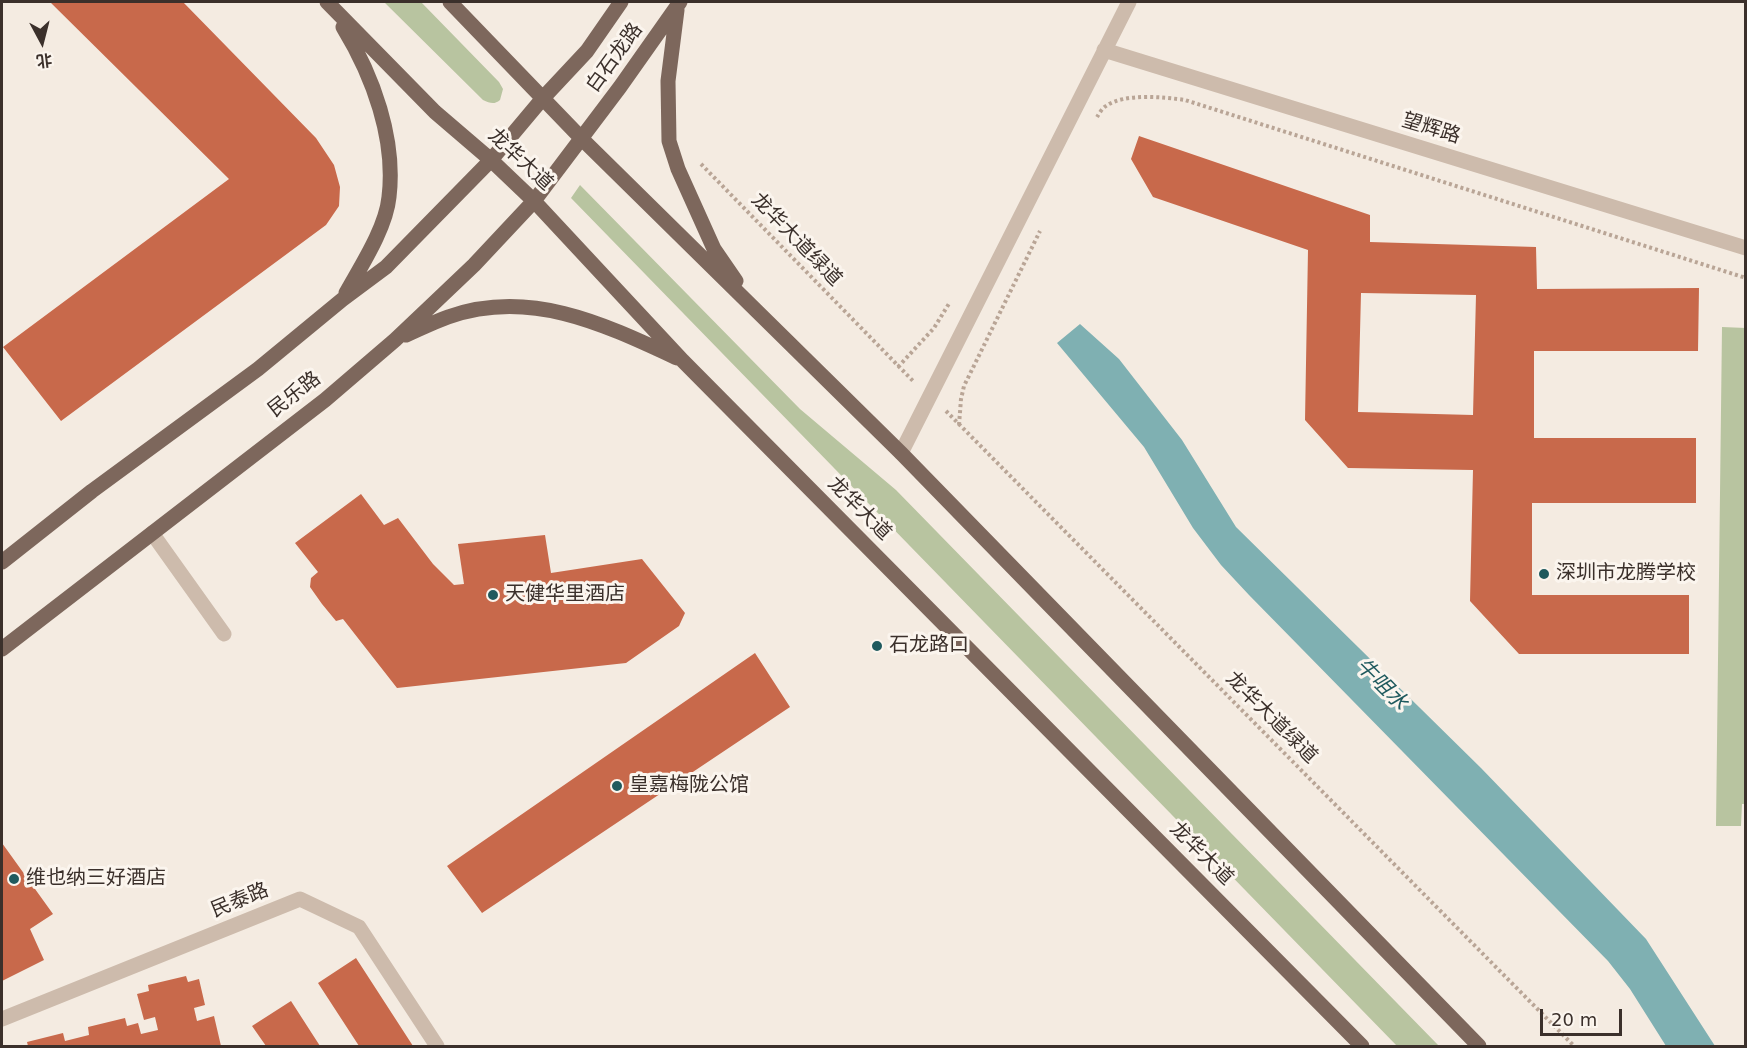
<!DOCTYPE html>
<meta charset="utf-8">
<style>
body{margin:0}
#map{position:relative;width:1747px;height:1048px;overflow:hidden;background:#f4ebe1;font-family:"DejaVu Sans","Noto Sans SC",sans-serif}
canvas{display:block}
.frame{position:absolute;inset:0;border:3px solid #3b302b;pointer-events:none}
.north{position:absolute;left:12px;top:12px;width:60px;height:60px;-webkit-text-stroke:4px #fbf5ee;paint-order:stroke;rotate:173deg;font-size:16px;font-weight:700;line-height:24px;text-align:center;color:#3b302b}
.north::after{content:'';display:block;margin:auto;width:21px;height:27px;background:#3b302b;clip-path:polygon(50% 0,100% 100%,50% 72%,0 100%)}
.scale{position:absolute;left:1540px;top:1009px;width:82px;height:27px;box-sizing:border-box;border:3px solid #3b302b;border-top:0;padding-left:8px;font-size:18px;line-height:21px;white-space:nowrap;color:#3b302b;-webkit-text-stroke:4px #fbf5ee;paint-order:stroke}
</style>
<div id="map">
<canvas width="1747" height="1048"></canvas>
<div class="frame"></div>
<div class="north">北</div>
<div class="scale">20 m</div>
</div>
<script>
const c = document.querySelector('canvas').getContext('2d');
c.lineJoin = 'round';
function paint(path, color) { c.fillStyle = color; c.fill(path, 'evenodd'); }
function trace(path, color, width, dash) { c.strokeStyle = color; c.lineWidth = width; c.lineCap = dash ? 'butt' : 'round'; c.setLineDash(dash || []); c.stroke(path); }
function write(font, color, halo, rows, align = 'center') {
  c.font = font + ' "DejaVu Sans","Noto Sans SC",sans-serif'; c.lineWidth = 6; c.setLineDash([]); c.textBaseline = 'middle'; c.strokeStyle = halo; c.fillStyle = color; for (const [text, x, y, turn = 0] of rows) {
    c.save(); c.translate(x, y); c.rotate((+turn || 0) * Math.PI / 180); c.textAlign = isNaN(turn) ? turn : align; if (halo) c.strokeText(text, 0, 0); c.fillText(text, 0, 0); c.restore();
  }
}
paint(new Path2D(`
 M384 2H421L499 82 503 89 500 100C494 105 490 103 483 100Z
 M580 185 800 409 896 490 1439 1046H1397L571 198Z
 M1722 327 1746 328V804H1742L1741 826H1716Z`), '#b8c4a0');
paint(new Path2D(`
 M1080 324 1119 359 1182 440 1236 527 1481 768 1646 939 1715 1046H1666L1630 989 1608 961 1249 595 1221 565 1193 528 1144 447 1057 343Z`), '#7fb0b2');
paint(new Path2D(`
 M50 2H183L316 138 334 165 340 187 339 206 326 225 61 421 3 347 229 179Z
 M1139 136 1370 215V242L1536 247 1537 289 1699 288 1698 351H1534V438H1696V503H1532V595H1689V654H1519L1470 601 1473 470 1348 468 1305 420 1308 250 1153 197 1131 159ZM1361 293 1476 295 1473 415 1358 412Z
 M361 494 384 525 398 518 433 564 454 585 464 584 458 544 545 535 551 573 642 559 685 613 679 626 626 663 397 688 343 619 336 621 322 604 310 587 311 578 318 572 295 543Z
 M755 653 790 707 482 913 447 866Z
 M2 843 53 914 30 929 44 960 2 981Z
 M356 958 413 1046H359L318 983Z
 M186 976 188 982 199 979 205 1005 194 1008 197 1021 214 1016 221 1046H28L27 1042 63 1033 65 1041 89 1035 88 1027 125 1018 127 1026 138 1023 141 1034 158 1030 155 1017 144 1020 137 994 149 991 148 985Z
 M291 1001 320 1046H266L252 1026Z`), '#c8694b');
trace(new Path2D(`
 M1097 117C1099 114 1102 108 1106 106 1124 93 1164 97 1185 100L1746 278
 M701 164 914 382
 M898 367 934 328 950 302
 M946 411 1574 1046
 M959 425 961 399 964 386 1040 231`), '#b9a596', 4, [3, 3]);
trace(new Path2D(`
 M1104 50 1746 248
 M901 453 1129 2
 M152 533 224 634
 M2 1019 300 899 359 927 437 1046`), '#cdbbac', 15);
trace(new Path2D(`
 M327 2 435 112 491 160 534 201 683 361 1362 1046
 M450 2 582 139 901 453 1479 1046
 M677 10 668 81 669 141 678 169 714 249 736 281
 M343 27C373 76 396 139 389 197 386 228 361 266 346 293
 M406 335C420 329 434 322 448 317 529 288 604 324 677 358
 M2 562 92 491 258 369 343 299 386 267 491 160 543 98 587 51 621 2
 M2 649 325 400 395 340 433 304 474 265 534 201 620 87 680 2`), '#7d675c', 15);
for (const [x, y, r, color] of [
 [1544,574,6,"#1f5a5e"],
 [493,595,6,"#1f5a5e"],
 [877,646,6,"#1f5a5e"],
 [617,786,6,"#1f5a5e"],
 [14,879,6,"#1f5a5e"]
]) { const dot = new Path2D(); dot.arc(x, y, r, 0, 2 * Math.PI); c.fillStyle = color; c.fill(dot); trace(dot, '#fbf5ee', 2); }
write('20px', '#3b302b', '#fbf5ee', [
 ["白石龙路",615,58,-54],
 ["望辉路",1431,129,17],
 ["龙华大道",520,160,43],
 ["龙华大道绿道",796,240,46],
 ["民乐路",295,395,-38],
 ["龙华大道",859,509,45],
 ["龙华大道绿道",1271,718,45],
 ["龙华大道",1201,854,45],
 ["民泰路",240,901,-22]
]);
write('20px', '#3b302b', '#fbf5ee', [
 ["深圳市龙腾学校",1556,574],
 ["天健华里酒店",505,595],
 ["石龙路口",889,646],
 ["皇嘉梅陇公馆",629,786],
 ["维也纳三好酒店",26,879]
], 'left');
write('italic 21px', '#1f5a5e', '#fbf5ee', [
 ["牛咀水",1381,685,45]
]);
</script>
